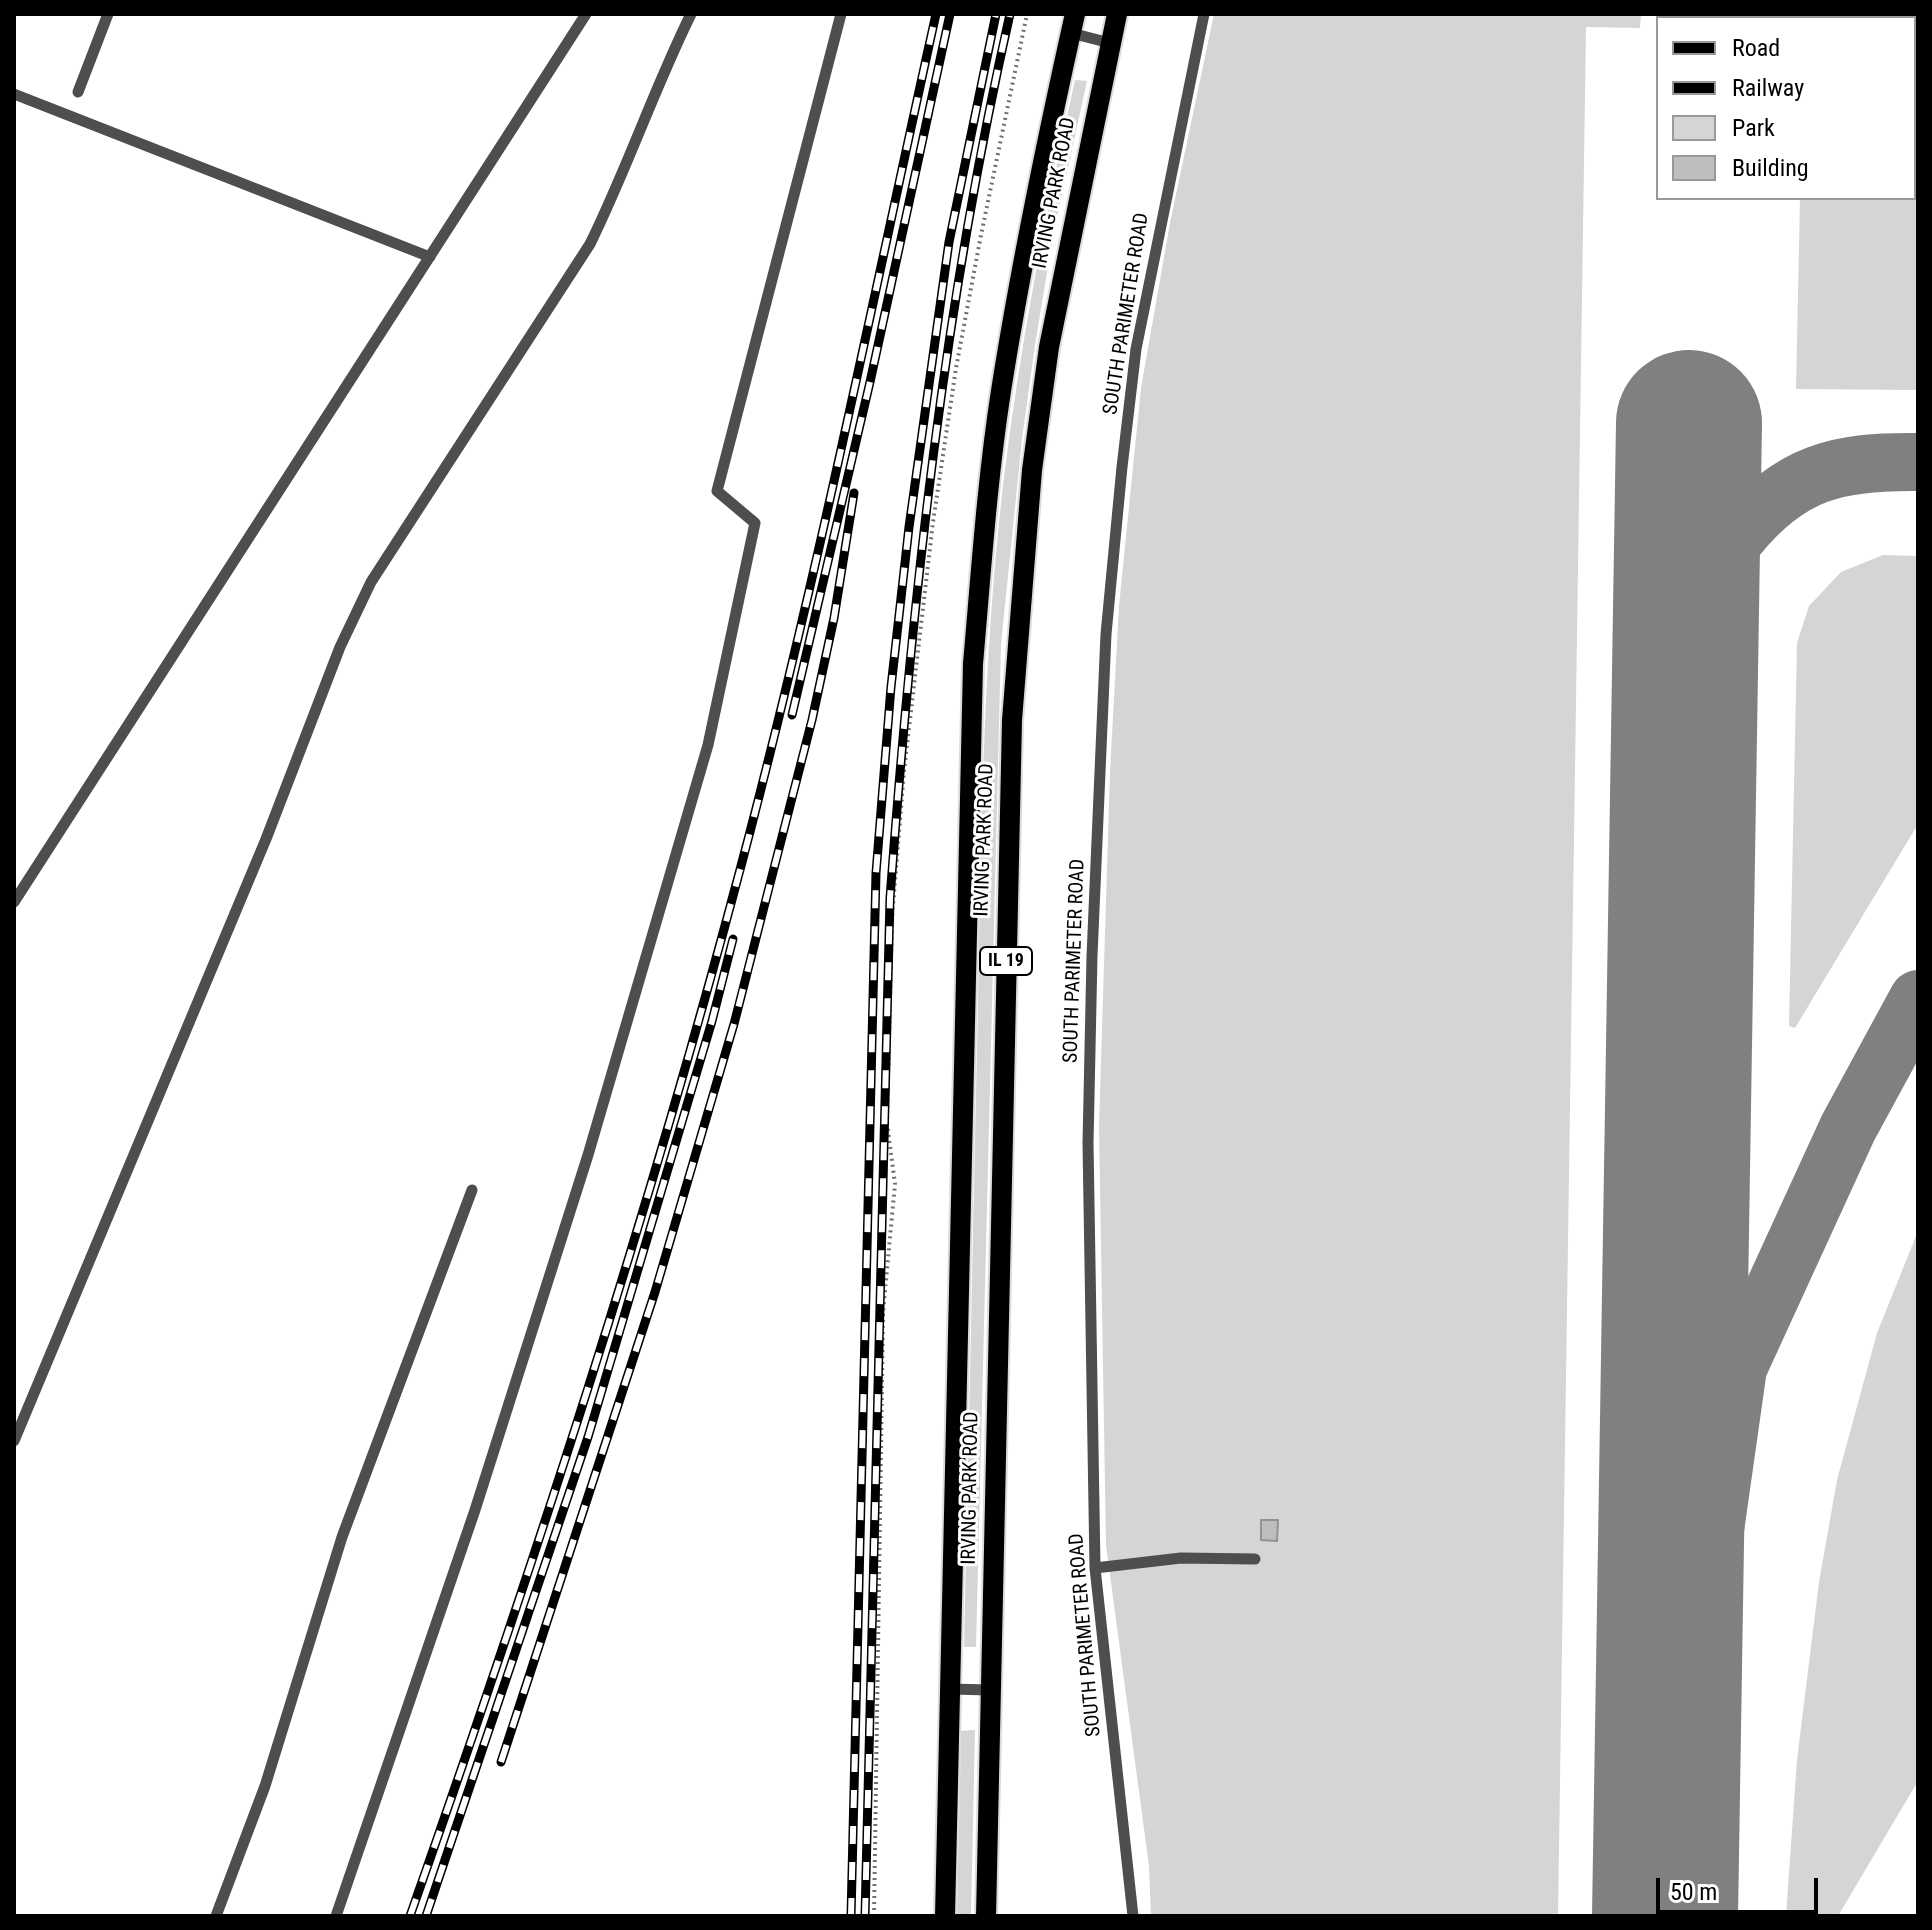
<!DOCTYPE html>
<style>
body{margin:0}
#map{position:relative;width:1932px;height:1930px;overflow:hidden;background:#fff;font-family:"Roboto Condensed",sans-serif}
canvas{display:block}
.frame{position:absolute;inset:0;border:16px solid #000;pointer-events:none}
.legend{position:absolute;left:1656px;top:16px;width:260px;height:184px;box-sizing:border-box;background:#fff;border:2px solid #999;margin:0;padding:10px 14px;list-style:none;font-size:24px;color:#000}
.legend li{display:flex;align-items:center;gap:16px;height:40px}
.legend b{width:40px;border:2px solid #999}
.scale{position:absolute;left:1656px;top:1878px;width:162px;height:36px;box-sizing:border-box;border:4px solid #000;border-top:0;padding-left:10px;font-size:24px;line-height:28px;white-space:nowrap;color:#000;-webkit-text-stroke:6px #fff;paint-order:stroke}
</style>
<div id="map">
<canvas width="1932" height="1930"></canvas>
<div class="frame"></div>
<ul class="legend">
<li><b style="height:10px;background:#000"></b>Road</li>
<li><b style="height:10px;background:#000"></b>Railway</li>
<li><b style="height:22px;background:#d5d5d5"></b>Park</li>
<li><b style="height:22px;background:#bebebe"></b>Building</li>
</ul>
<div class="scale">50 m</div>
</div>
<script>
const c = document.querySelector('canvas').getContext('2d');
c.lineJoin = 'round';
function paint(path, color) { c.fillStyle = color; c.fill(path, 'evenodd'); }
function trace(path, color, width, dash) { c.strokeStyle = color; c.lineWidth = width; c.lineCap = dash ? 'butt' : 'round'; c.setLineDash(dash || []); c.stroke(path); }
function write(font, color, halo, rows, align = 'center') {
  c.font = font + ' "Roboto Condensed",sans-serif'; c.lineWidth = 6; c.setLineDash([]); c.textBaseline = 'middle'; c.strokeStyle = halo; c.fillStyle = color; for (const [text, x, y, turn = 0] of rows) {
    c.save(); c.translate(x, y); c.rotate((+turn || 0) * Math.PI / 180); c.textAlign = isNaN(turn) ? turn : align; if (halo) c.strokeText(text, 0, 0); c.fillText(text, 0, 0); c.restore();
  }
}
paint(new Path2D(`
 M1214 14H1641L1640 28 1586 27 1558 1916H1151L1149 1866 1106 1545 1099 1126 1110 772 1119 606 1141 388 1170 223Z
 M1746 14H1918V390L1796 389 1800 198H1914V18H1747Z
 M1075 80 1087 81 1053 236 1035 345 1022 439 1001 644 976 1647H964C969 1434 973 1220 978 1006 981 833 983 658 1003 485 1020 347 1045 215 1075 80Z
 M1883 555 1918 556V824L1795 1028 1789 1026 1797 643 1809 606 1841 572Z
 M1918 1231V1781L1838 1916H1786L1797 1760 1819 1582 1837 1480 1877 1333Z
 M975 1730 971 1916H957L961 1731Z`), '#d5d5d5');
trace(new Path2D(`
 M1686 640C1692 622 1697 604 1704 587 1712 568 1725 551 1738 536 1790 472 1838 461 1918 462
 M1671 1916 1685 1741 1738 1368 1848 1128 1918 999`), '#808080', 58);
trace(new Path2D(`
 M1665 1916 1689 423`), '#808080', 146);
const building = new Path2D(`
 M1261 1520H1278L1277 1541 1261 1540Z`);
paint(building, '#bebebe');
trace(building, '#929292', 2);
const primary = new Path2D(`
 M945 1916 973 664C981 573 987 481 1001 391 1021 264 1047 139 1075 14
 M986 1916 1012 720 1032 470 1049 347 1117 14`);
trace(primary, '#dbdbdb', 24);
trace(new Path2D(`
 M874 1916 883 1312 895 1184 887 1123 892 918 904 771 933 522 956 368 981 235 1027 14`), '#707070', 4, [2, 4]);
trace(new Path2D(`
 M1071 33 1110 43
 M78 92 108 14
 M14 94 430 257
 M14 902 586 14
 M14 1441 266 839 340 647 371 582 590 244C627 169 654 89 691 14
 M1095 1568 1181 1558 1255 1559
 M950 1689 990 1690
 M216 1916 265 1786 342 1537 472 1190
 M336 1916 475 1510 588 1155 708 745 755 523 717 491 841 14
 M1133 1916 1095 1568 1088 1143 1092 956 1106 634 1122 467 1136 349 1204 14`), '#4e4e4e', 11);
trace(primary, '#000', 20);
const rail = new Path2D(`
 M792 715 870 382 950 14
 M501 1762 655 1292 734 1024 812 720 834 618 854 493
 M410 1916C532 1570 647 1221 741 866 816 584 873 298 936 14
 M426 1916 588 1437 712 1021 733 939
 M851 1916 876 873 891 687 909 527 949 242 996 14
 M865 1916 890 898C912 601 944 305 1010 14`);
trace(rail, '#000', 9);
trace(rail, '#fff', 6, [18]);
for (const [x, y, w] of [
 [1006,961,52]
]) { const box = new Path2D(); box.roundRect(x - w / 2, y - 14, w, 28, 6); c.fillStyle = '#fff'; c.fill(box); trace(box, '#000', 2); }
write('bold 18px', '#000', null, [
 ["IL 19",1006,961]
]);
write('20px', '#000', '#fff', [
 ["IRVING PARK ROAD",1055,193,-79],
 ["SOUTH PARIMETER ROAD",1127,314,-81],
 ["IRVING PARK ROAD",985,840,-88],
 ["SOUTH PARIMETER ROAD",1075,961,-88],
 ["IRVING PARK ROAD",971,1488,-89],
 ["SOUTH PARIMETER ROAD",1086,1635,-95]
]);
</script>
